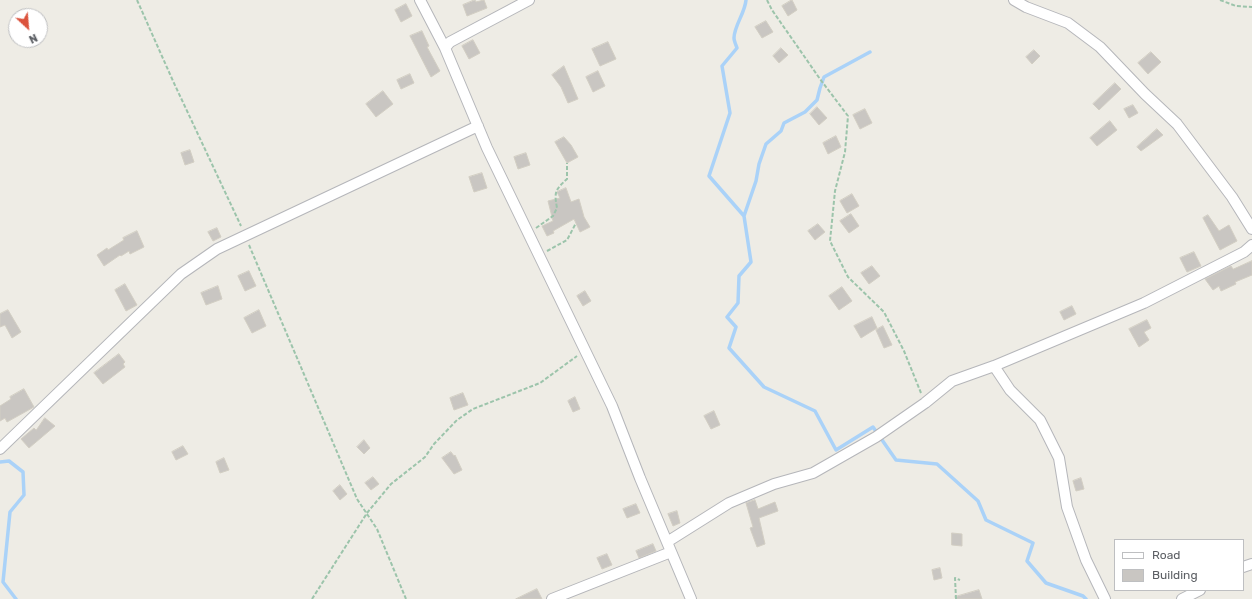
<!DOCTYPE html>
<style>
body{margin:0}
#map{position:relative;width:1252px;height:599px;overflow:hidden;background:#eeece5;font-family:Rubik,sans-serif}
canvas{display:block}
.legend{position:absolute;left:1114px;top:539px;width:130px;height:52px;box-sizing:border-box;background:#fff;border:1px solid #bebfc1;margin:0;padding:5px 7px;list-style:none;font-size:12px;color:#5c5f64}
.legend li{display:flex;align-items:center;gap:8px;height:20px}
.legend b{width:20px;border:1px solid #bebfc1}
.north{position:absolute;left:8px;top:8px;width:40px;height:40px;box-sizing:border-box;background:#fff;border:1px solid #bebfc1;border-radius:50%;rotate:154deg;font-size:11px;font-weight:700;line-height:16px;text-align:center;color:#5c5f64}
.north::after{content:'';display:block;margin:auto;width:14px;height:18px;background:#db533d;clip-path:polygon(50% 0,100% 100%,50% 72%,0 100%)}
</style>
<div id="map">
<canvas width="1252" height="599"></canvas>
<ul class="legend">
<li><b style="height:5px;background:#fff"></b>Road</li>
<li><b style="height:11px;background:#c9c6c2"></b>Building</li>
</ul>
<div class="north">N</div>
</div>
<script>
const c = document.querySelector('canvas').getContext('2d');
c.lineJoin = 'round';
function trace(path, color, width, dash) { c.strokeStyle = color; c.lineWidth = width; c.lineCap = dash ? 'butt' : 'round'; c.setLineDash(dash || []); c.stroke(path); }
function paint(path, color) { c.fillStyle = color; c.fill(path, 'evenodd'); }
trace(new Path2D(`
 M746 0C745 13 734 26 734 38 734 41 736 45 737 48L722 66 730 113 709 176 744 216 751 262 739 276 738 303 727 317 736 327 729 348 764 387 815 411 836 450 873 427 896 460 937 464 978 501 986 520 1033 543 1027 561 1046 583 1083 596 1086 599
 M744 216 756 181 759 164 766 144 781 131 784 123 805 112 817 100 820 88 824 77 870 52
 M0 462 9 461 23 472 24 495 10 512 3 582 16 599`), '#aad2f8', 3.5);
const building = new Path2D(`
 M475 0 476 2 484 0 487 8 467 16 463 5Z
 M792 0 797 10 788 16 782 6Z
 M406 4 412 16 401 22 395 10Z
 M766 21 773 32 762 38 755 27Z
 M422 31 429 46 427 47 440 71 431 77 410 36Z
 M473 40 480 53 469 59 462 46Z
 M608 42 616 59 600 66 592 49Z
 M781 48 788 55 779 63 773 56Z
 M1034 50 1040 56 1032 64 1026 57Z
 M1151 52 1161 62 1148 74 1138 63Z
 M564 66 578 99 568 103 561 87 552 75Z
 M598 71 605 86 593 92 586 77Z
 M410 74 414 83 401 89 397 80Z
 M1115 83 1121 89 1099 110 1093 104Z
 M383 91 393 104 376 117 366 104Z
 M1133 105 1138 113 1129 118 1124 109Z
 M817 107 827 118 819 125 810 114Z
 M865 109 872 123 860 129 853 115Z
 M1110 121 1117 130 1097 146 1090 138Z
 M1157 129 1163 135 1141 151 1137 147Z
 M836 136 841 147 828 154 823 143Z
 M564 137 571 145 578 157 567 163 555 142Z
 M190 150 194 162 185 165 181 153Z
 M526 153 530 165 518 169 514 157Z
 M482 173 487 188 474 192 469 177Z
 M566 188 571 202 579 199 584 217 590 227 580 232 574 219 553 231 554 233 547 236 542 226 553 221 548 201 560 198 557 192Z
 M852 194 859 206 847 213 840 201Z
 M851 214 859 226 849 233 840 221Z
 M1208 215 1219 231 1229 225 1237 241 1220 250 1203 218Z
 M818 224 825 232 815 240 808 231Z
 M217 228 221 237 213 241 208 232Z
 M137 231 144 247 130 254 129 251 121 256 120 255 104 266 97 255 107 248 108 250 124 240 123 238Z
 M1194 252 1201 266 1187 272 1180 258Z
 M1252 261V275L1235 282 1236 284 1221 291 1219 286 1213 290 1205 279 1231 266 1233 269Z
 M872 266 880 276 869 284 861 273Z
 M249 271 256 286 245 291 238 276Z
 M125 284 137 305 126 311 115 290Z
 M218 286 222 299 206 305 201 293Z
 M842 287 852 301 839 310 829 296Z
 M585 291 591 301 583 306 577 296Z
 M1072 306 1076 314 1064 320 1060 312Z
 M8 310 21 332 12 338 5 325 0 327V314Z
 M259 310 266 326 252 333 244 318Z
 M872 317 877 328 861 338 854 326Z
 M1147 320 1151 328 1144 332 1149 340 1139 347 1129 329Z
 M883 326 892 345 884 348 876 330Z
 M119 354 125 362 123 364 125 367 103 384 94 373Z
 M24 389 34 407 7 422 5 418 0 421V406L11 399 10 397Z
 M463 393 468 405 454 410 450 398Z
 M575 397 580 409 573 412 568 401Z
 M714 411 720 425 711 429 704 416Z
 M45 418 55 426 29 448 21 439 34 428 36 430Z
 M364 440 370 448 364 454 357 447Z
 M183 446 188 454 176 460 172 452Z
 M451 452 454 456 455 455 462 470 454 474 442 458Z
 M224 458 229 470 220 473 216 462Z
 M373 477 379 484 371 490 365 483Z
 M1081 478 1084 489 1076 491 1073 481Z
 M340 485 347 494 340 500 333 491Z
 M755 500 758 509 775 502 778 511 759 518 765 544 757 547 750 528 753 527 746 503Z
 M636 504 640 513 627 518 623 509Z
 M677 511 680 523 673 526 668 514Z
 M952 533 962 534V546L952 545Z
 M653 544 656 551 639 558 636 551Z
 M607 554 612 565 602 569 597 558Z
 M940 568 942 578 934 580 932 570Z
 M537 589 542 599H516Z
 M979 590 982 599H956L955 597Z`);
paint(building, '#c9c6c2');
trace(building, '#d2cec3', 1);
const minor = new Path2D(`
 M420 0 445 48 487 148 612 406 640 478 691 599
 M1014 0 1026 7 1068 23 1100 47 1145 94 1177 124 1232 197 1252 229
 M445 48 450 42 529 0
 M994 366 1010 390 1040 420 1059 458 1067 507 1086 560 1105 599
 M0 449 181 274 217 249 478 126
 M667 542 729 503 774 484 813 473 876 437 925 403 952 381 994 366 1144 303 1244 252 1252 245
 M1243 567 1252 564
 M552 599 671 552
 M1182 599 1200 590`);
trace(minor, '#b5b6ba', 12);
trace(new Path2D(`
 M137 0 173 81 241 226
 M767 0 772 10 820 79 848 116 845 152 835 191 830 241 848 277 884 312 904 351 921 393
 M1220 0 1236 6 1252 7
 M536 228 553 216 557 208C554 192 555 190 567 179V163
 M249 245 357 499 377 529 406 599
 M547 251 567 240 576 223
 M312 599 367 513 391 484 425 457 434 444 457 420 473 409 540 383 577 356
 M956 599 955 578 960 580`), '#9cc4ab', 2, [4, 2]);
trace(minor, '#fff', 10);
</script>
